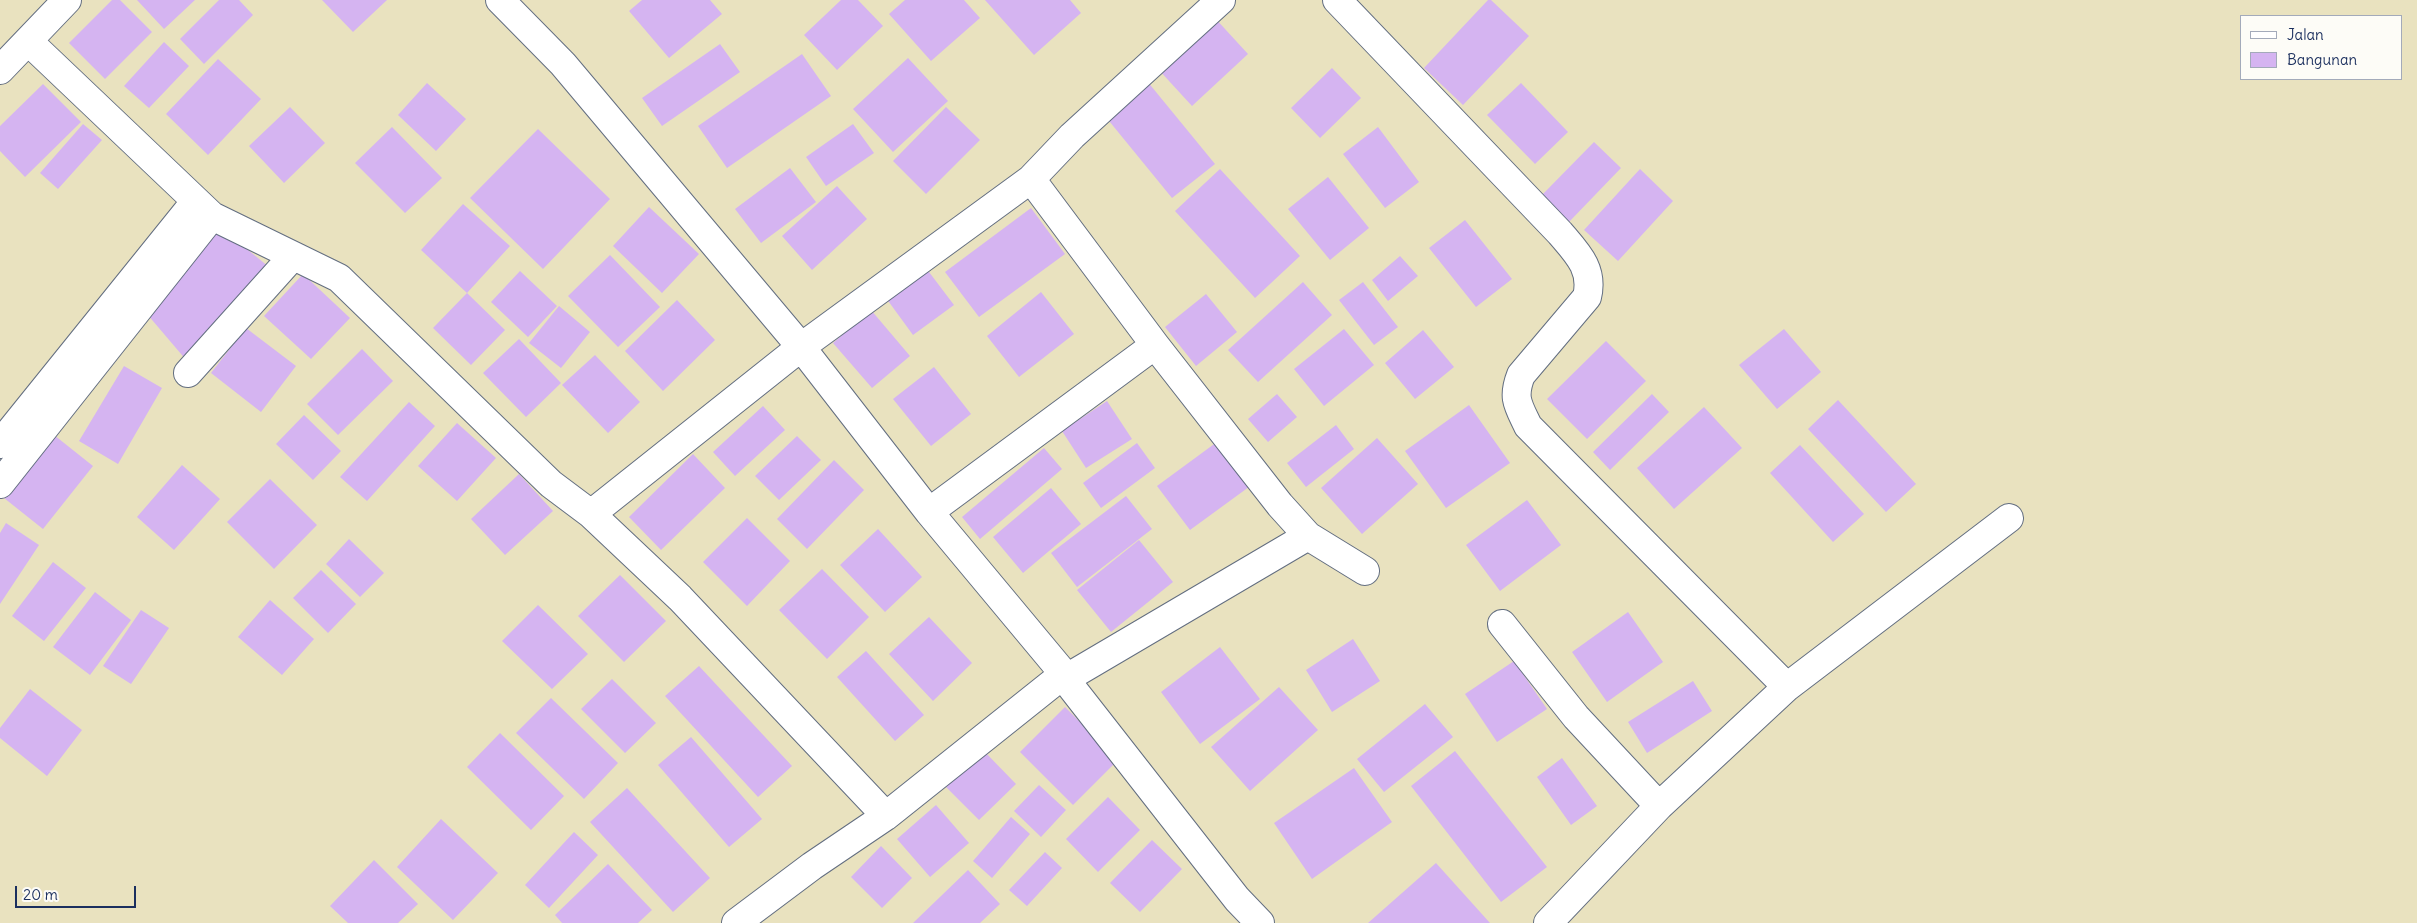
<!DOCTYPE html>
<style>
body{margin:0}
#map{position:relative;width:2417px;height:923px;overflow:hidden;background:#e9e2bf;font-family:Delius,sans-serif}
canvas{display:block}
.legend{position:absolute;left:2240px;top:15px;width:162px;height:65px;box-sizing:border-box;background:#fdfcf7;border:1px solid #a3aaba;margin:0;padding:6px 9px;list-style:none;font-size:15px;color:#1b2f5e}
.legend li{display:flex;align-items:center;gap:10px;height:25px}
.legend b{width:25px;border:1px solid #a3aaba}
.scale{position:absolute;left:15px;top:886px;width:121px;height:22px;box-sizing:border-box;border:2px solid #1b2f5e;border-top:0;padding-left:6px;font-size:15px;line-height:18px;white-space:nowrap;color:#1b2f5e;-webkit-text-stroke:4px #fdfcf7;paint-order:stroke}
</style>
<div id="map">
<canvas width="2417" height="923"></canvas>
<ul class="legend">
<li><b style="height:6px;background:#fff"></b>Jalan</li>
<li><b style="height:14px;background:#d5b4f1"></b>Bangunan</li>
</ul>
<div class="scale">20 m</div>
</div>
<script>
const c = document.querySelector('canvas').getContext('2d');
c.lineJoin = 'round';
function paint(path, color) { c.fillStyle = color; c.fill(path, 'evenodd'); }
function trace(path, color, width, dash) { c.strokeStyle = color; c.lineWidth = width; c.lineCap = dash ? 'butt' : 'round'; c.setLineDash(dash || []); c.stroke(path); }
paint(new Path2D(`
 M112 0H120L152 32 105 79 69 43Z
 M137 0H195L164 29Z
 M219 0H239L253 15 204 64 180 39Z
 M322 0H387L353 32Z
 M642 0H710L722 14 669 58 629 11Z
 M841 0H858L883 26 837 70 804 35Z
 M905 0H964L980 18 931 61 889 14Z
 M985 0H1070L1081 13 1034 55Z
 M1488 0H1491L1529 36 1463 105 1424 68Z
 M1214 17 1248 54 1192 106 1158 69Z
 M164 42 189 66 149 108 124 86Z
 M720 44 740 72 662 126 642 98Z
 M802 54 831 96 727 168 698 126Z
 M908 58 948 101 893 152 853 109Z
 M218 59 261 99 208 155 166 114Z
 M1332 68 1361 98 1320 138 1291 108Z
 M1147 81 1215 164 1172 198 1105 116Z
 M427 83 466 119 436 151 398 115Z
 M1521 83 1568 132 1535 164 1487 115Z
 M43 84 81 122 25 177 0 151V126Z
 M290 107 325 143 284 183 249 146Z
 M946 107 980 140 926 194 893 161Z
 M83 124 102 140 58 189 40 173Z
 M853 124 874 153 826 186 806 157Z
 M392 127 442 178 405 213 355 163Z
 M1378 127 1419 182 1385 208 1343 154Z
 M538 129 610 199 543 269 470 198Z
 M1594 142 1621 168 1569 222 1542 195Z
 M790 168 816 202 761 243 735 209Z
 M1220 169 1300 256 1255 298 1175 211Z
 M1640 169 1673 201 1618 261 1584 230Z
 M1328 177 1369 228 1330 260 1288 209Z
 M837 186 867 219 812 270 782 236Z
 M463 204 510 246 467 293 421 250Z
 M649 207 699 254 662 293 613 246Z
 M1031 208 1065 254 979 317 945 272Z
 M1465 220 1512 279 1476 307 1429 248Z
 M221 228 269 267 187 361 147 314Z
 M610 255 660 307 618 347 568 296Z
 M1400 256 1418 276 1388 301 1372 280Z
 M926 268 954 305 913 335 886 298Z
 M520 271 557 306 528 337 491 302Z
 M303 274 350 318 311 359 264 316Z
 M1303 282 1332 315 1258 382 1228 350Z
 M1363 282 1398 327 1374 345 1339 300Z
 M1041 292 1074 334 1019 377 987 336Z
 M467 293 505 330 471 365 433 328Z
 M1206 294 1237 332 1196 366 1165 327Z
 M677 300 715 340 663 391 625 351Z
 M559 306 590 332 561 368 529 343Z
 M871 310 910 356 872 388 833 343Z
 M246 328 296 366 261 412 211 373Z
 M1344 329 1374 365 1324 406 1294 369Z
 M1784 329 1821 372 1777 409 1739 365Z
 M1423 330 1454 367 1415 399 1385 363Z
 M519 339 561 383 526 417 483 373Z
 M1606 341 1646 381 1587 439 1547 399Z
 M362 349 393 381 338 435 307 404Z
 M595 355 640 402 608 433 562 385Z
 M124 366 162 388 118 464 79 441Z
 M934 367 971 414 931 446 893 399Z
 M1277 394 1297 417 1268 442 1248 419Z
 M1652 394 1669 412 1610 470 1593 452Z
 M1838 400 1916 484 1886 512 1808 429Z
 M1107 401 1132 439 1086 468 1062 431Z
 M409 402 435 426 367 501 340 477Z
 M1469 405 1510 463 1446 508 1405 451Z
 M763 406 785 430 735 476 713 452Z
 M1704 407 1742 448 1674 509 1637 468Z
 M304 415 341 451 313 480 276 444Z
 M457 423 496 458 457 501 418 466Z
 M1336 425 1354 449 1306 487 1287 463Z
 M54 435 93 466 43 529 4 498Z
 M797 436 821 460 779 500 755 476Z
 M1377 438 1418 484 1362 534 1321 488Z
 M1221 439 1253 484 1190 530 1157 486Z
 M1137 443 1155 468 1101 508 1083 483Z
 M1800 445 1864 514 1833 542 1770 473Z
 M1044 448 1062 469 980 539 962 517Z
 M693 454 725 488 661 550 629 517Z
 M834 460 864 490 807 549 777 519Z
 M182 465 220 499 174 550 137 517Z
 M519 474 553 511 505 555 471 519Z
 M270 479 317 525 274 569 227 522Z
 M1051 488 1081 524 1023 573 993 537Z
 M1126 496 1152 529 1077 587 1051 553Z
 M1527 500 1561 545 1500 591 1466 545Z
 M747 518 790 561 747 606 703 562Z
 M6 523 39 545 0 604V533Z
 M878 529 922 577 885 612 840 565Z
 M349 539 384 573 360 597 326 564Z
 M1139 540 1173 582 1111 632 1077 590Z
 M53 562 86 588 44 641 12 616Z
 M822 569 869 617 827 659 779 610Z
 M321 570 356 604 328 633 293 598Z
 M620 575 666 621 624 662 578 616Z
 M95 592 131 620 90 675 53 647Z
 M270 600 314 639 282 675 238 637Z
 M538 605 588 654 552 689 502 641Z
 M141 610 169 628 131 684 103 666Z
 M1628 612 1663 662 1607 702 1572 652Z
 M929 617 972 663 933 701 889 654Z
 M1353 639 1380 681 1332 712 1306 670Z
 M1220 647 1260 699 1200 744 1161 692Z
 M866 651 924 715 895 741 837 677Z
 M1514 661 1547 709 1497 742 1465 694Z
 M699 666 792 766 758 797 665 696Z
 M612 679 656 723 625 753 581 709Z
 M1693 681 1712 711 1647 753 1628 722Z
 M1279 687 1318 730 1250 791 1211 747Z
 M30 689 82 730 47 776 0 738V728Z
 M551 698 618 763 584 799 516 733Z
 M1425 704 1453 737 1384 792 1357 759Z
 M1065 707 1118 760 1073 805 1020 752Z
 M500 733 564 796 531 830 467 767Z
 M691 737 762 819 729 847 658 765Z
 M983 750 1016 784 979 820 946 787Z
 M1455 751 1547 867 1501 902 1411 786Z
 M1562 758 1597 806 1571 825 1537 777Z
 M1354 768 1392 822 1312 879 1274 823Z
 M1039 785 1066 810 1041 837 1014 811Z
 M627 788 710 878 673 912 590 822Z
 M1108 797 1140 830 1098 872 1066 839Z
 M936 805 969 843 930 877 897 839Z
 M1011 817 1030 834 992 878 973 861Z
 M441 819 498 873 453 920 397 867Z
 M574 832 598 855 549 908 525 885Z
 M1152 840 1182 869 1140 912 1110 883Z
 M881 846 912 878 882 908 851 877Z
 M1045 852 1062 868 1027 906 1009 890Z
 M374 860 418 904 398 923H348L330 906Z
 M1436 863 1490 923H1368Z
 M608 864 652 910 638 923H562L555 915Z
 M968 870 1000 904 980 923H913Z`), '#d5b4f1');
const minor = new Path2D(`
 M500 0 563 64 801 347 929 512 1064 674 1065 679 1237 899 1260 923
 M1337 0 1560 233C1577 253 1594 269 1587 297L1521 375C1512 398 1518 405 1528 426L1787 687 1659 806 1548 923
 M28 41 212 216 339 278 551 484 591 514 680 598 886 816
 M0 70 67 0
 M1031 179 1155 345 1280 505 1308 536 1065 679
 M188 373 293 256
 M0 444 195 202
 M0 484 212 216
 M929 512 1155 345
 M591 514 801 347 1031 179 1072 136 1221 0
 M1308 536 1365 571
 M1502 624 1576 717 1659 806
 M1787 687 2009 518
 M736 923 812 866 886 816 1064 674`);
trace(minor, '#636e80', 30);
trace(minor, '#fff', 28);
</script>
